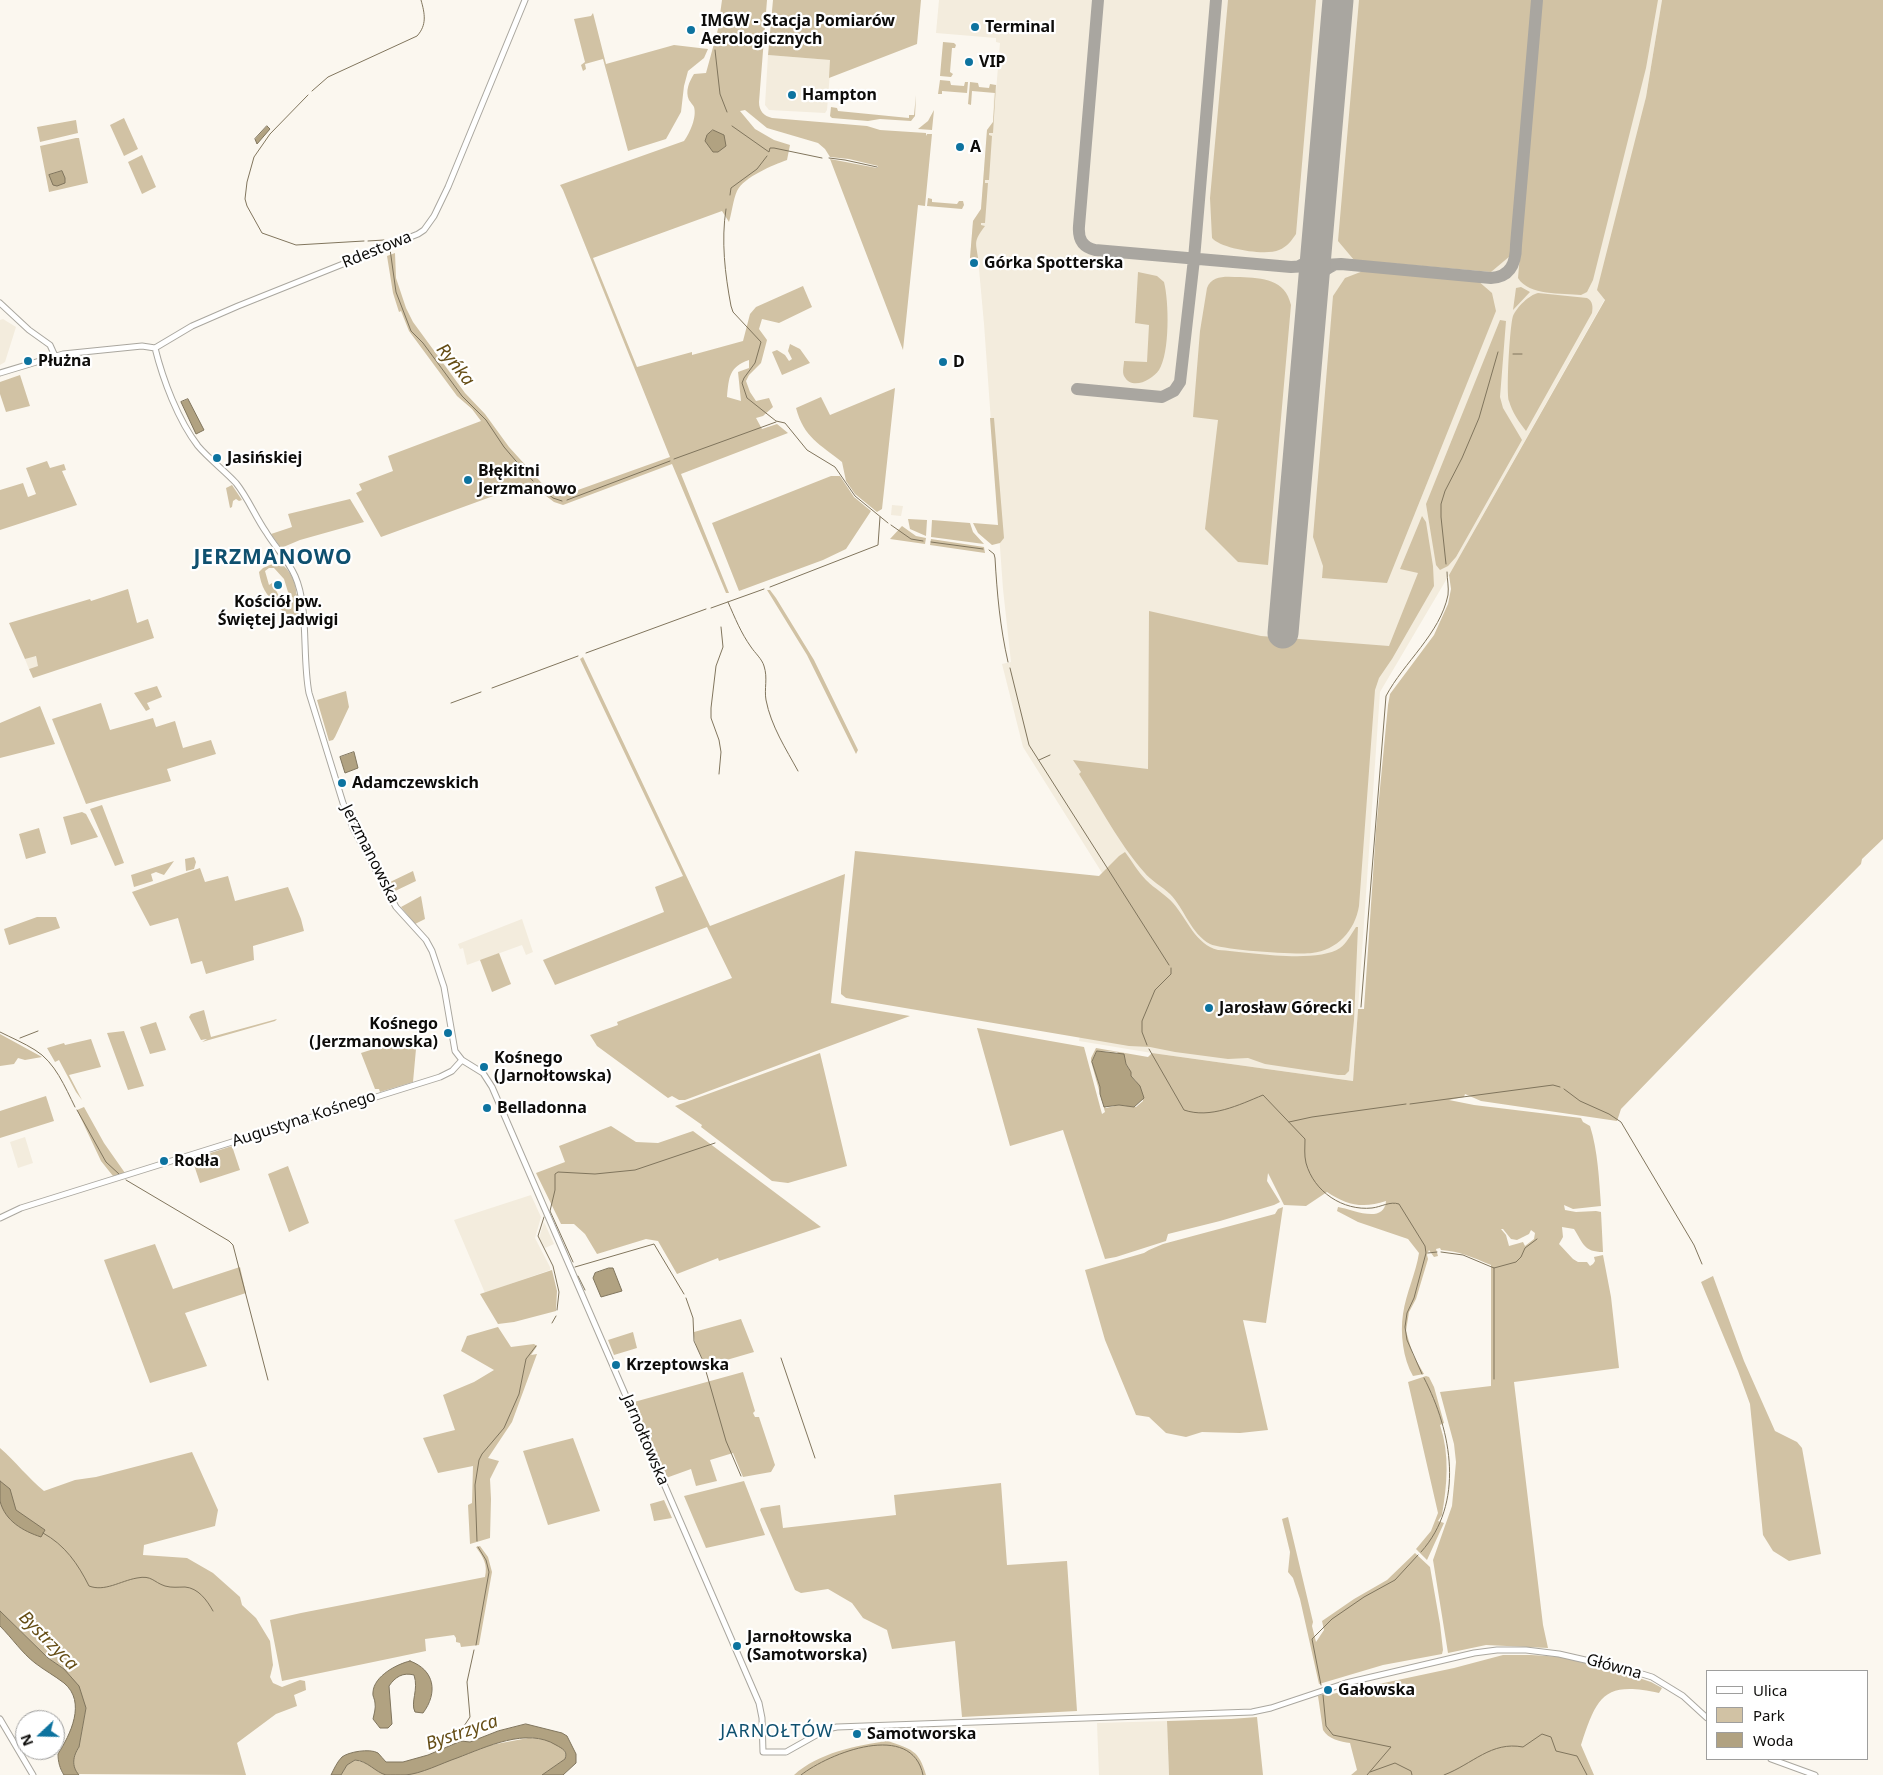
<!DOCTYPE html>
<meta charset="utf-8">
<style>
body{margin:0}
#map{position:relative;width:1883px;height:1775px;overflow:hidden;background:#fbf7ef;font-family:"Noto Sans",sans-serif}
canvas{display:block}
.legend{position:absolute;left:1706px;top:1670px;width:162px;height:90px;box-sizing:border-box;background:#fff;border:1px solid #9e9e9d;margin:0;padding:6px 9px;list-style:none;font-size:15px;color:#0d0c0a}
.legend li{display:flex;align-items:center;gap:10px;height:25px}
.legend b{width:25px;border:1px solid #9e9e9d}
.north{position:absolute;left:15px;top:1710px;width:50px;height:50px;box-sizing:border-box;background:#fff;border:1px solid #9e9e9d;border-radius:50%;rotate:249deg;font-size:14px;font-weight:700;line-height:20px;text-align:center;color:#0d0c0a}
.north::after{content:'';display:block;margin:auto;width:18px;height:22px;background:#0d739f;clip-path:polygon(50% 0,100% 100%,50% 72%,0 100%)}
</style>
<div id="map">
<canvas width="1883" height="1775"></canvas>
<ul class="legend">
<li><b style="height:6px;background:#fff"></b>Ulica</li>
<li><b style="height:14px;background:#d1c2a4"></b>Park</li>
<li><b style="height:14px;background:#b1a281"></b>Woda</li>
</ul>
<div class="north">N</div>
</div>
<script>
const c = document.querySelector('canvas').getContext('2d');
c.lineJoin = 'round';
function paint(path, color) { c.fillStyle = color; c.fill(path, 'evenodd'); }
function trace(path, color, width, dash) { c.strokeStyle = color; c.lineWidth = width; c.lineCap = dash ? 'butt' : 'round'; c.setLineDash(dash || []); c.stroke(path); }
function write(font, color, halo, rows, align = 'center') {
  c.font = font + ' "Noto Sans",sans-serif'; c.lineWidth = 4.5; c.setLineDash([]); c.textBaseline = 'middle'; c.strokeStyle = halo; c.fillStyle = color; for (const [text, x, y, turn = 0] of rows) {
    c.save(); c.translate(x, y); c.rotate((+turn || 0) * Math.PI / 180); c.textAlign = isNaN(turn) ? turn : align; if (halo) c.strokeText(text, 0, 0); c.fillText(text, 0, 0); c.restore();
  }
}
paint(new Path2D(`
 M939 0H1662L1646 97 1605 299 1449 575 1380 692 1353 1081 1152 1053 1079 1041 1109 884 1023 747 1002 664 1011 662 1003 589 984 324 978 258H970L973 221 981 209 987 130 993 122 994 92 996 91 1000 43 996 42V38L936 33Z
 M768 55 831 60 827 110 825 113 769 110 765 105Z
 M3 319 16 327 5 362 0 365V320Z
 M892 505 903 506 901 516 891 515Z
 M35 655 39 666 29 669 25 659Z
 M522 919 533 952 526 955 522 945 467 965 463 948 460 949 458 944Z
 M25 1137 33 1163 18 1168 10 1142Z
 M531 1195 541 1217 535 1238 550 1267V1270L485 1293 454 1220Z
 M544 1222 554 1244 545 1248 539 1238Z
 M1167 1721 1169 1775H1099L1097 1723Z`), '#f3ecdd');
paint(new Path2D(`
 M722 0H767L759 102C759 111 764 116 772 118L867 126 880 130 926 133V136L927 134H932L925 206 918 205 903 350 830 159 877 168 878 166 849 159 830 157 825 149 818 143 767 128 745 110 740 111 755 129 774 140 790 145 787 160C773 165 744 177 737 191 733 200 732 212 729 222L722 211 593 258 637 367 692 352V355L743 341 750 314 756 307 803 286 812 307 779 323 762 319 759 329 767 340 761 363 749 375 746 381 750 392 756 401 769 398 773 407 763 416 756 418 762 429 777 424 788 433 681 474 729 593H726L672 464 563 505 554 502 529 483 381 537 356 493 362 490 359 484 393 471 388 456 481 421 472 409 457 396 409 331 401 311 399 312 393 293 387 256 395 253 396 278 406 308 413 322 465 393 485 414 509 447 548 490 564 495 670 457 563 190 560 185 684 141C690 133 697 117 694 107 693 105 691 103 689 100 685 91 689 82 694 74L706 73 718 29ZM749 360V368L738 372 741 401 727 397C729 377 729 367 749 360Z
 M773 0H921L917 44 829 78 830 60 768 55Z
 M1228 0H1316L1296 234C1292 240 1287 247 1279 250 1266 256 1221 249 1212 238L1210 198Z
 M1359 0H1532L1510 256 1491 272 1354 260 1338 241Z
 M1541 0H1658L1646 68 1593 280 1587 292 1581 295C1562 293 1529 296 1518 278Z
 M1662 0H1883V839L1862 859 1861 864 1753 973 1621 1109 1617 1121 1481 1101 1465 1094 1464 1097 1449 1100 1474 1105 1581 1118 1583 1122 1590 1126C1598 1151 1599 1180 1601 1206L1573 1209 1564 1205 1565 1210 1576 1212 1596 1211 1601 1212 1603 1252C1584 1252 1583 1243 1574 1229L1562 1227 1563 1237 1559 1244 1573 1259 1578 1262H1587L1590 1266 1593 1264 1595 1261 1594 1257 1603 1255 1611 1297 1619 1368 1514 1382 1543 1625 1548 1648 1486 1645 1448 1653 1433 1560 1452 1506 1456 1462 1454 1444 1440 1392 1491 1386V1265C1474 1258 1459 1251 1441 1250L1440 1248 1436 1249 1438 1256 1434 1257 1429 1250 1427 1255 1428 1259 1416 1299 1409 1312 1406 1331 1413 1355 1424 1374 1413 1376C1403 1359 1400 1333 1403 1314 1406 1293 1416 1273 1419 1253L1408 1239 1358 1222 1337 1211 1338 1207C1352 1209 1384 1225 1386 1201 1363 1209 1346 1205 1327 1192L1306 1206 1284 1205 1268 1173 1267 1181 1280 1202 1274 1205 1220 1221 1168 1234 1166 1241 1116 1257 1105 1259 1063 1130 1010 1146 977 1028 1084 1047 1102 1114 1105 1112 1091 1061V1058L1096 1048 1148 1057 1152 1053 1353 1081 1358 1009H1364L1376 830 1388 705 1390 694 1434 635 1448 604 1451 589 1449 575 1605 300 1597 290 1646 97ZM1101 1051 1117 1052 1129 1068 1131 1076 1136 1081 1143 1101 1136 1107 1119 1105 1106 1108 1103 1105 1100 1087 1092 1062ZM1501 1229H1503L1511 1239 1517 1240 1529 1234 1531 1230 1535 1233 1534 1239 1525 1246 1523 1242 1509 1246 1506 1235Z
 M593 13 606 64 674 45 708 49 704 58 688 71 684 86 681 112 666 139 628 151 603 59 585 64 586 69 583 71 581 65 585 62 574 19 591 16Z
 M943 42 954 43 956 45 955 48H952L950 72 953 74 951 77 940 76Z
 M940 80 950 81 951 85 964 86 965 82H968L967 93 942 91V94H938Z
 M970 82 978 83 979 87 989 88 990 84 996 85 993 133H989V135L992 136 989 180H985V183H988L985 223H981V225L985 226C973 242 976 242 978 258H970L973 221 981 209 987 130 993 122 995 93 972 91 971 105 968 104Z
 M916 95 915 116 911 121 880 119 868 121 832 118 830 116 831 107 837 108 838 111 909 118V115H914Z
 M934 110 932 130 918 129 928 121Z
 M124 118 138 149 124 156 110 125Z
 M76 120 78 133 40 142 37 127Z
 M76 138H79L88 183 49 192 40 146Z
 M142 155 156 187 142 194 128 162Z
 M928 198 932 199V202L957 204 959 201H963L964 205 962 209 927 206Z
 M1363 271 1477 280 1492 293 1496 311 1387 583 1322 578 1323 566 1313 537 1333 296 1345 278Z
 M1138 272 1157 276 1164 282C1169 301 1170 353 1159 370 1152 380 1132 391 1124 376 1122 372 1124 365 1124 361L1147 362 1149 325 1135 323Z
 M1240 277C1263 278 1285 279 1291 305L1268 565 1238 562 1205 529 1218 420 1193 417 1200 331 1207 288C1212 274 1228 277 1240 277Z
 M1521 287 1530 292 1513 310 1516 288Z
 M1538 293 1587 298C1593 301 1593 307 1592 313L1526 431C1519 422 1512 412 1509 401 1506 391 1510 324 1513 316 1517 307 1529 295 1538 293Z
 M1500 320 1506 321 1500 397 1503 408 1522 440 1456 557 1448 566 1440 570 1436 565 1426 504Z
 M790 344 800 349 810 363 782 375 772 352 777 350 785 355 789 361 792 359 788 351Z
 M20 375 30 406 6 412 0 394V382Z
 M895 388 882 509 877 512 855 494 846 481 842 462C820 444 804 438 796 408L821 397 830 415Z
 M990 418H994L1004 538 1000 543 992 545 978 533 973 523 998 525Z
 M47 461 50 468 64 464 66 470 62 471 77 505 0 530V490L23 483 28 497 36 494 26 468Z
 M831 476H840L854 497 871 511 846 549 823 560 739 591 712 523Z
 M232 485 242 500 239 501 236 499 233 501 232 507 230 508 226 488Z
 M350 499 364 522 300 540 281 548 271 534 292 527 288 514Z
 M1422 516 1426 522 1433 566 1434 586 1392 659 1379 678 1375 690 1359 906C1355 931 1337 950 1312 953 1297 955 1222 950 1210 944 1191 934 1184 908 1170 894 1162 886 1151 881 1144 872 1120 845 1099 805 1079 774L1081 772 1073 760 1148 769 1149 611 1261 636 1389 646 1418 573 1400 569Z
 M908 519 927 520 926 536 910 529Z
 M932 520 970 523 973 532 984 544 931 537Z
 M902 526 916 536 926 538 925 544 890 539Z
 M931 539 984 547 985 553 930 545Z
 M277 562C288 565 298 584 296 596L293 598 288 592 284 579 274 568H269L265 571 269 585 272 583 279 596 287 600 285 602 279 604C288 603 295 599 298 591L299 623 276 606 277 604C266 596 261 586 259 572L263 568Z
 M128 589 137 623 148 619 154 638 33 678 29 669 38 666 36 656 25 659 9 623 90 599 91 601Z
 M767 590H770L776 598 814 660 858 750 856 754 807 655Z
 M583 657 710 926 845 874 831 1003 910 1016 685 1100H679L672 1096 668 1098 597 1046 590 1035 618 1025 617 1022 732 978 707 927 555 985 543 960 664 912 655 887 683 876 580 659Z
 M157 686 162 697 147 703 150 709 146 711 134 693Z
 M346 691 349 707 335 737 333 740 329 741 317 700Z
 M101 703 110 730 153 718 156 727 175 721 183 748 211 740 216 754 167 769 171 781 86 804 52 719Z
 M40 706 55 744 0 758V723Z
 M102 805 124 863 115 866 90 809Z
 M82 812 86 814 98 837 71 845 63 817Z
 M39 828 46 853 26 859 19 834Z
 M855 851 1099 876 1119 856 1125 852C1132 861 1138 872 1146 880 1155 889 1165 894 1173 903 1188 920 1195 944 1218 950 1248 952 1316 964 1340 948 1346 944 1352 933 1356 927H1358L1354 1020 1349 1071 1345 1075H1338L1265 1064 1248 1058 1228 1059 1175 1052 1150 1047 1129 1046 846 998 841 994V989Z
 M194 857 196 862 194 869 186 871 185 859Z
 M174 861 164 875 156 872 151 874 153 881 134 887 131 875Z
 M200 868 205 882 228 876 235 901 288 887 301 919 304 931 253 946 254 960 206 974 202 961 191 964 178 918 150 926 132 892Z
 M413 871 416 881 393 892 388 883Z
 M421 896 425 919 415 924 401 907Z
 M37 917H56L60 928 9 945 4 929Z
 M499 953 511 984 492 992 480 960Z
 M204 1010 211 1037 277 1019 275 1021 202 1042 207 1039 201 1040 189 1017 191 1014Z
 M156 1022 166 1050 150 1054 140 1027Z
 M124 1031 144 1086 128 1090 107 1033Z
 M0 1034 42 1057 25 1060 18 1058 14 1064 0 1066Z
 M411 1037 416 1049 413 1082 380 1092 379 1089H375L361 1053Z
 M91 1039 101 1067 69 1075 82 1100 76 1092 59 1060 55 1062 47 1048 64 1043 65 1045Z
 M820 1053 847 1166 788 1183 772 1181 701 1127 702 1125 675 1106Z
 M46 1096 54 1121 0 1138V1111Z
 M84 1107 104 1143 125 1173 113 1176 101 1161 77 1110Z
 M611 1126 636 1142 658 1143 693 1131 821 1227 719 1261 718 1258 677 1274 658 1241 646 1239 597 1254 585 1234 574 1224H561L536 1173 565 1162 559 1146Z
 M232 1146 240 1170 200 1183 192 1159Z
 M288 1166 309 1223 289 1232 268 1174Z
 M1283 1207 1266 1323 1243 1320 1268 1430 1240 1433 1202 1432 1186 1437 1166 1433 1149 1417 1136 1415 1105 1340 1085 1270 1144 1253 1149 1250 1163 1244 1275 1214 1278 1209Z
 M155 1244 173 1289 240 1267 246 1293 185 1313 207 1366 150 1383 104 1260Z
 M552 1270 557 1291 556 1311 514 1322 498 1324 480 1294Z
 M1713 1276 1744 1361 1775 1431 1797 1442 1802 1448 1821 1554 1789 1561 1773 1551 1763 1535 1750 1404 1738 1371 1701 1282Z
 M741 1319 754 1352 706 1366C701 1355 693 1344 694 1332Z
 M498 1327 511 1347 534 1344 537 1346 531 1355 537 1354 512 1422 488 1458 499 1461 490 1479 491 1499 490 1538 470 1544 468 1505 472 1503 473 1466 438 1473 423 1438 455 1430 443 1395 474 1382 494 1370 461 1351 467 1336Z
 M633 1332 637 1348 614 1355 608 1340Z
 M743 1372 755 1411 753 1413 755 1417H759L775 1465 771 1472 743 1477 733 1453 710 1460 717 1481 696 1486 691 1469 666 1478 634 1402Z
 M1426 1376 1429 1377 1434 1387 1444 1423 1440 1425C1450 1455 1447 1485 1442 1515L1438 1521 1444 1523 1427 1560 1416 1549 1431 1531 1438 1513 1408 1382Z
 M573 1438 600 1511 548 1525 523 1451Z
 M0 1448C16 1462 28 1478 44 1491L75 1480 96 1477 192 1452 218 1510 215 1526 144 1545 143 1555 187 1558 213 1573 240 1597 242 1605 256 1618 270 1641 273 1665 270 1677 273 1683 282 1687 300 1680 305 1681 306 1690 294 1695 297 1706 276 1714 237 1743 246 1775 77 1774C71 1765 73 1756 79 1747L86 1708 64 1669 48 1658 0 1611Z
 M744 1481 765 1535 706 1548 684 1496Z
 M1001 1483 1007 1565 1067 1561 1077 1711 962 1717 955 1641 892 1649 887 1630 863 1618 852 1603 828 1589 801 1593 795 1590 760 1510 761 1508 780 1505 783 1528 896 1515 894 1495Z
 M664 1500 672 1518 654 1521 650 1504Z
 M1288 1517 1313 1622 1312 1626 1316 1642 1324 1630 1322 1621 1354 1599 1387 1580 1415 1553 1430 1567 1440 1624 1443 1650 1442 1654 1383 1665 1319 1684 1300 1599 1293 1578 1288 1572 1290 1552 1282 1519Z
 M480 1546 488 1557 492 1572 479 1645 461 1647 460 1643 456 1642V1638L454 1635 425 1639 426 1651 282 1681 270 1620 301 1613 485 1577C488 1564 483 1557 476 1547Z
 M1503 1655H1531L1563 1657 1627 1674 1651 1682 1662 1688 1659 1693C1604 1681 1597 1696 1581 1745L1594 1775H1351L1357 1770 1350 1743C1341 1742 1328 1739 1323 1730L1318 1696 1331 1691 1332 1694 1454 1668Z
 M1257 1717 1263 1775H1169L1167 1721 1231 1719Z
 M528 1738C540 1738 570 1742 565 1759L542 1775H407L491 1745Z
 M888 1741C911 1749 919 1750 926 1775H794C818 1753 857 1745 888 1741Z
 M355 1760 366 1763 386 1775H341L347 1765Z`), '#d1c2a4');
const water = new Path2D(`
 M267 126 270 129 257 144 255 139Z
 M713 130 724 135 726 146 718 152H713L705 141 707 135Z
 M62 171 65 178V183L57 186 53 185 49 175Z
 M188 399 204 430 196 434 181 402Z
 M354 752 358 768 345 773 340 757Z
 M1097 1051 1124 1054 1126 1064 1131 1072V1076L1140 1086 1144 1098 1134 1107 1119 1105 1104 1107 1100 1094V1087L1092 1062Z
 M609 1268H613L622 1291 601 1297 593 1278 595 1273Z
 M0 1481 10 1489 16 1510 45 1530 41 1537C23 1531 5 1521 0 1501 0 1495 0 1487 0 1481Z
 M0 1611 48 1658 64 1669 79 1686 86 1708 79 1747C73 1756 71 1766 79 1775H64C60 1769 58 1762 58 1754 70 1735 87 1702 64 1683 55 1676 44 1670 35 1663 22 1653 12 1638 0 1626Z
 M410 1661C435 1670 438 1693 423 1713L415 1712C410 1702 419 1690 414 1675 403 1672 395 1677 389 1686L392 1724 388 1728H380L373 1719C374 1714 376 1708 375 1703 375 1699 372 1696 373 1692 374 1676 397 1664 410 1661Z
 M526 1724 562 1733 567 1736 576 1754V1763L563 1775H542L565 1759C568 1751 563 1749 556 1745 527 1727 486 1747 457 1758 442 1763 421 1774 405 1775 400 1775 391 1775 386 1775 375 1772 368 1761 355 1760L347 1765 341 1775H331C334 1769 337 1762 342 1757 348 1752 370 1748 378 1753 381 1756 383 1759 386 1762H403L428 1755 461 1741 470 1742 498 1731Z`);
paint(water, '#b1a281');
trace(water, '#80755d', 1);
trace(new Path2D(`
 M715 50 720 94 727 112
 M312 91 328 77 417 36C427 25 425 14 421 0
 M308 95 270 134 254 157 247 182 245 199 247 206 262 233 296 245 364 241
 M732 126 769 152 770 148H774L822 158
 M829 158 845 160 877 167
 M730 195 731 188 757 169 767 156
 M726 209C721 241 725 274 731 306L733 312 761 342 755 363 744 378 742 383 747 398 776 421 785 423 807 450 835 467 855 496 888 523
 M368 241 384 240 388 243
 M390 249 396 292 411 331 423 343 462 396 486 420 504 447 533 481
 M1513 354H1522
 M674 459 776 422
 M537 485 553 498 562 501
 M567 500 670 461
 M891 525 911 539 923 541
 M931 542 983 549
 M989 550 994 554 995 558C997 593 1000 627 1008 662
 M1446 564 1441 517V504L1445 491 1462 458 1479 418 1498 352
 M770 587 878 545 880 517
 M728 602C735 618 741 633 751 647 755 653 762 659 764 666 768 678 764 689 766 700 771 726 786 749 798 771
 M711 608 764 589
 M586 653 706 609
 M1010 668 1029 745 1169 965
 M492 688 578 656
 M451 703 481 692
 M1039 760 1050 755
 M719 774 721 752 719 740 711 718V708L716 666 723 647 721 627
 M1361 1007 1386 696C1404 662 1440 634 1448 595 1449 587 1447 579 1447 572
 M0 1032C12 1038 24 1043 35 1050 55 1062 65 1087 75 1107
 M20 1038 38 1031
 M1147 1045 1142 1032V1021L1155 990 1171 974V968
 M1149 1049 1184 1110C1210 1119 1239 1105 1263 1095L1305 1139C1305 1147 1304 1155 1306 1163 1314 1192 1343 1211 1372 1208 1381 1207 1390 1201 1399 1204L1425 1246 1426 1253 1414 1298 1407 1313 1405 1327 1407 1340 1422 1374
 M1564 1089 1580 1101 1609 1114 1621 1122 1694 1245 1702 1264
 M1410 1104 1553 1085 1560 1087
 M77 1110 106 1162 119 1174
 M1289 1122 1312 1117 1406 1104
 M126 1180 229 1241 233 1245 268 1380
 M544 1217 538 1236 553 1266 559 1292 557 1310
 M1441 1252 1463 1255 1494 1268 1516 1262 1521 1257 1525 1248 1537 1239
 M1428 1253 1437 1252
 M573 1262 550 1211 555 1190V1174L558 1172 595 1174 635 1170 715 1143
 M575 1267 654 1244 684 1294
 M578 1276 585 1290
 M686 1298 693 1318 694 1341 703 1361 726 1441 741 1476
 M552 1323 556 1316
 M781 1358 815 1458
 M1494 1379V1268
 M43 1533C65 1545 78 1564 89 1586 105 1592 120 1581 137 1578 152 1575 153 1582 165 1586 172 1588 178 1587 185 1587 198 1588 207 1600 213 1611
 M477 1541 475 1485 479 1460 482 1454 504 1428 519 1394 526 1359 536 1346
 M1421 1552C1465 1503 1452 1432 1424 1378
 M476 1645 489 1572 486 1560 478 1547
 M1321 1685 1312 1639 1332 1619 1364 1597 1395 1580 1418 1555
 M1323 1695 1326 1726 1333 1735 1391 1747 1367 1775
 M461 1741 462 1729 470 1717 467 1682 474 1650
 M1370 1772 1395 1763 1411 1771 1412 1775
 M801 1775C829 1753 912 1720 923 1775
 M1444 1775C1473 1764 1491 1741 1523 1747L1542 1734 1551 1737 1556 1751 1577 1756 1587 1775`), '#80755d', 1);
trace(new Path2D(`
 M1098 0 1079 226C1078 239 1082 247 1095 250L1291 267 1341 264 1491 278C1511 277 1516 262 1516 245L1537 0
 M1299 266C1314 260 1315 249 1317 234
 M1312 293C1316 280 1320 271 1334 265
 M1077 389 1162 397 1174 391 1180 382 1194 259 1216 0`), '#a9a6a0', 12);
trace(new Path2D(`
 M1283 633 1338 0`), '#a9a6a0', 31);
const secondary = new Path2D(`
 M0 303 29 330 50 345 55 356
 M155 348C163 380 178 420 198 446 209 459 224 470 236 483 248 498 255 516 266 532 275 547 288 560 295 576 309 607 302 657 309 693L343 803 353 828 396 907 426 940 432 951 444 987 455 1051 462 1060 483 1073 492 1087 759 1703 762 1718 763 1752H786L827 1729 837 1727 1252 1712 1271 1708 1346 1683 1474 1653 1497 1650H1526L1559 1654 1629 1670 1652 1677 1683 1696 1707 1718
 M155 348 192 326 238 306 418 234 424 230 434 216 448 187 525 0
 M0 373 63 354 142 346 155 348
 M0 1218 21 1208 440 1077 452 1071 462 1060
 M0 1719 33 1775
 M1771 1759 1815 1775`);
trace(secondary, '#aaa79f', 7);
trace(secondary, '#fff', 5);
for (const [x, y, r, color] of [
 [975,27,5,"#0d739f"],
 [691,30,5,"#0d739f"],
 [969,62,5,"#0d739f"],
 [792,95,5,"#0d739f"],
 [960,147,5,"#0d739f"],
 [974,263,5,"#0d739f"],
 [28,361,5,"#0d739f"],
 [943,362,5,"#0d739f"],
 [217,458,5,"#0d739f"],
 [468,480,5,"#0d739f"],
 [278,585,5,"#0d739f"],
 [342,783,5,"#0d739f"],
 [1209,1008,5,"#0d739f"],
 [448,1033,5,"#0d739f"],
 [484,1067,5,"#0d739f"],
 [487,1108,5,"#0d739f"],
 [164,1161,5,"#0d739f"],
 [616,1365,5,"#0d739f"],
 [737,1646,5,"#0d739f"],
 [1328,1690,5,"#0d739f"],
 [857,1734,5,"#0d739f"]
]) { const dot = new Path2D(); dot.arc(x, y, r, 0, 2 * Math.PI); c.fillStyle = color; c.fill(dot); trace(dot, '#fff', 2); }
write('bold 16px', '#0d0c0a', '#fff', [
 ["IMGW - Stacja Pomiarów",701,21],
 ["Aerologicznych",701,39],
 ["Terminal",985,27],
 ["VIP",979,62],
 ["Hampton",802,95],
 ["A",970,147],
 ["Górka Spotterska",984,263],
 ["Płużna",38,361],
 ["D",953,362],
 ["Jasińskiej",227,458],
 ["Błękitni",478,471],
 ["Jerzmanowo",478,489],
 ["Kościół pw.",278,602,"center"],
 ["Świętej Jadwigi",278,620,"center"],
 ["Adamczewskich",352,783],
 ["Jarosław Górecki",1219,1008],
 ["Kośnego",438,1024,"right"],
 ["(Jerzmanowska)",438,1042,"right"],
 ["Kośnego",494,1058],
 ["(Jarnołtowska)",494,1076],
 ["Belladonna",497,1108],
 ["Rodła",174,1161],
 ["Krzeptowska",626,1365],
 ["Jarnołtowska",747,1637],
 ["(Samotworska)",747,1655],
 ["Gałowska",1338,1690],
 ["Samotworska",867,1734]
], 'left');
write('16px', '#0d0c0a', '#fff', [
 ["Rdestowa",377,250,-22],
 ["Jerzmanowska",370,854,63],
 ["Augustyna Kośnego",304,1119,-18],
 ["Jarnołtowska",645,1440,67],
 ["Główna",1614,1667,15]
]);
write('italic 18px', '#654d15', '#fff', [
 ["Ryńka",455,365,51],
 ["Bystrzyca",48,1641,45],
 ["Bystrzyca",462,1733,-19]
]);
c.letterSpacing = '1px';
write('18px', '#0f506f', '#fff', [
 ["JARNOŁTÓW",777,1732]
]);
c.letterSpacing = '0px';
c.letterSpacing = '1px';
write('bold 21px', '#0f506f', '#fff', [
 ["JERZMANOWO",273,558]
]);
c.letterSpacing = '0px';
</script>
